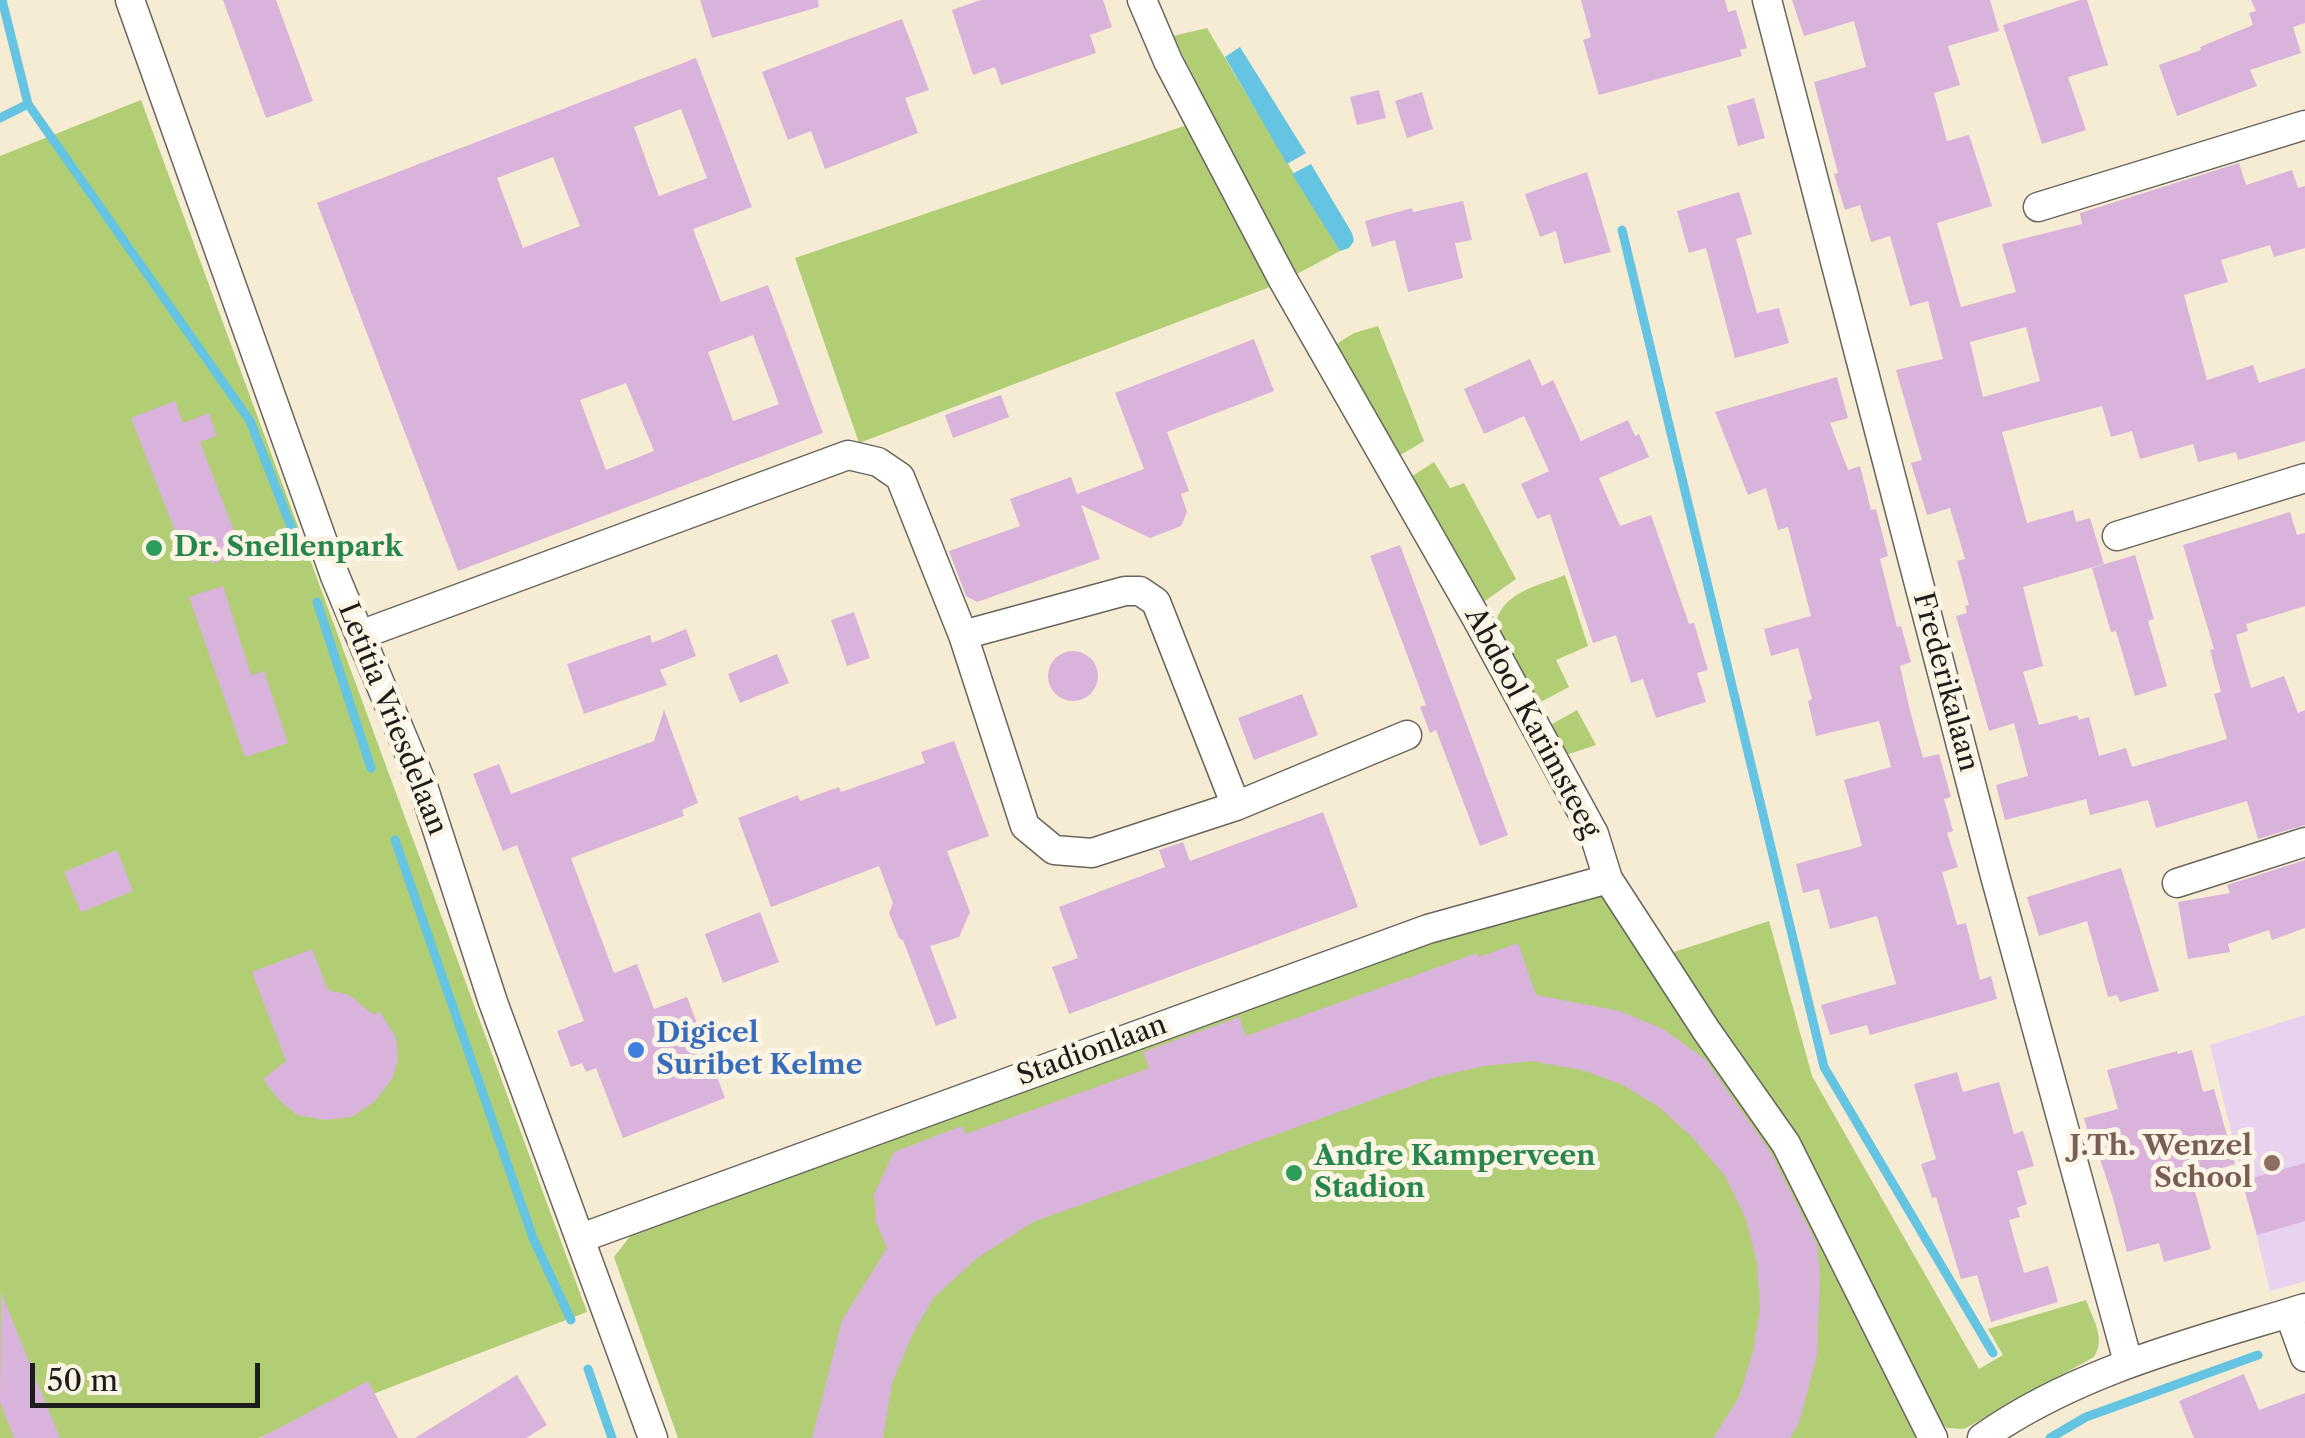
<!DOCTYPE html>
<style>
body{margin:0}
#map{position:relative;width:2305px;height:1438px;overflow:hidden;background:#f5ecd3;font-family:"Libre Caslon Text",serif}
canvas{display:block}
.scale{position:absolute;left:30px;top:1363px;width:230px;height:45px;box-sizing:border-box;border:5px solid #1c1c1c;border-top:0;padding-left:12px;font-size:30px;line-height:35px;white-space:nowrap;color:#1c1c1c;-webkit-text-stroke:8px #fcf5e5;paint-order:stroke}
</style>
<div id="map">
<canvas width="2305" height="1438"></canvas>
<div class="scale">50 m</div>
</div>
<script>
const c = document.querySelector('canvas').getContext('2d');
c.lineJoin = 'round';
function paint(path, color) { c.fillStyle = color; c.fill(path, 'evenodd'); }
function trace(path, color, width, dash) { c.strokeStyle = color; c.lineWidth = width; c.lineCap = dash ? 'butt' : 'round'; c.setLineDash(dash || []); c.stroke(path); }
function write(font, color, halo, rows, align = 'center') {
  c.font = font + ' "Libre Caslon Text",serif'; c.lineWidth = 10; c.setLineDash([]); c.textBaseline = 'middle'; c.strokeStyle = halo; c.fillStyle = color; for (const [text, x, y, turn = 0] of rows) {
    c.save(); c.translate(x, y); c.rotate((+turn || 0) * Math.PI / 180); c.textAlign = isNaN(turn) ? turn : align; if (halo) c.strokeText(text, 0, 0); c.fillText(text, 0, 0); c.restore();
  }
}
paint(new Path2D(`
 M2305 1015V1281L2270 1291 2210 1045Z`), '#e7d2ef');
paint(new Path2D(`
 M1207 28 1340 251 1295 275 1173 36Z
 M141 100 587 1312 258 1438H0V156Z
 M1187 125 1270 287 859 443 795 258Z
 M1378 326 1424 441 1394 459 1336 358 1338 343 1354 333Z
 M1434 462 1450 488 1464 483 1516 579 1482 603 1406 480Z
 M1565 575 1588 646 1556 660 1569 687 1535 705 1495 624C1504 591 1536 587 1565 575Z
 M1577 710 1596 745 1563 756 1545 728Z
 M1610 892 1783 1145 1922 1438H678L614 1257 636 1229 930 1126 1064 1064 1412 940Z
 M1769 921 1812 1076 1979 1369 2003 1355 1988 1329 2086 1300C2093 1319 2106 1339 2094 1357L1964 1429 1947 1428 1932 1415 1668 954Z`), '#b1ce75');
paint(new Path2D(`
 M1240 47 1306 153 1287 164 1225 57Z
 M1311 164 1352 233 1354 241 1349 248 1340 251 1292 174Z`), '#64c4e2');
trace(new Path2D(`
 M2 0 28 104 250 421 302 555
 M0 118 28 104
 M1622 230 1824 1067 1993 1353
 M317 602 371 768
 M395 840 533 1238 571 1320
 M588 1369 612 1438
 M2050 1438 2086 1417 2258 1355`), '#64c4e2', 9);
paint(new Path2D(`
 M223 0H276L313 101 266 118Z
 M700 0H818L819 7 712 38Z
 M981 0H1103L1112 27 1090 35 1096 53 1001 85 995 67 973 75 952 10Z
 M1581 0H1725L1728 12 1736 10 1747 48 1740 50 1742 56 1599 95 1583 40 1591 37Z
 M1792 0H1990L1999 31 1948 46 1960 85 1934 93 1947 141 1969 135 1992 206 1937 223 1961 307 2016 292 2002 244 2082 224 2080 213 2239 163 2246 185 2292 170 2298 188 2305 186V248L2274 257 2270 245 2221 260 2228 282 2184 295 2207 380 2253 365 2259 383 2305 368V441L2238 460 2236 452 2198 462 2193 444 2140 459 2132 431 2111 437 2102 406 2002 432 2027 523 2073 510 2076 522 2090 518 2104 564 2023 587 2043 666 2023 672 2039 725 2077 715 2079 720 2089 717 2099 756 2126 748 2132 767 2227 739 2214 694 2221 692 2210 650 2214 649 2183 545 2290 512 2297 535 2305 533V606L2246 624 2248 631 2236 635 2251 688 2284 676 2298 713 2305 710V825L2258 839 2247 801 2156 828 2148 800 2090 815 2086 799 2005 820 1996 785 2028 776 2014 723 1989 731 1956 616 1967 613 1965 606 1969 605 1957 561 1965 559 1950 508 1927 515 1911 463 1922 460 1896 370 1943 359 1928 301 1910 306 1890 236 1871 242 1860 205 1845 210 1834 174 1838 173 1814 82 1866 67 1854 21 1804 36ZM2026 327 2040 381 1983 397 1970 342Z
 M2080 0H2087L2108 65 2068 77 2086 130 2042 144 2003 25Z
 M2251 0H2305V23L2293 27 2301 53 2250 70 2257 86 2177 116 2159 65 2201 50 2200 47 2253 25 2249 13 2256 11Z
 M902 19 929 90 905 98 918 133 825 169 811 131 788 140 762 72Z
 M696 58 752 207 693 229 721 302 768 285 823 433 458 571 317 203ZM681 109 707 178 659 196 634 127ZM553 157 580 226 523 248 497 178ZM753 335 779 404 733 421 708 352ZM626 383 654 451 606 470 580 400Z
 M1379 90 1386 118 1357 125 1350 97Z
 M1422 92 1433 129 1407 138 1395 101Z
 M1754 98 1765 138 1738 146 1727 106Z
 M1587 172 1611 252 1564 264 1556 231 1540 237 1525 194Z
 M1739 192 1752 234 1736 239 1757 313 1779 308 1789 343 1735 358 1706 248 1689 253 1677 211Z
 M1463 201 1472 240 1455 243 1463 278 1408 292 1395 240 1372 247 1365 221 1412 208 1413 212Z
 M1254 339 1274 391 1167 432 1189 491 1181 494 1187 512 1181 526 1150 538 1081 505 1100 559 977 602 966 596 949 551 1020 526 1010 499 1071 477 1077 494 1144 469 1115 393Z
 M1530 359 1542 386 1553 380 1581 441 1628 420 1635 436 1639 434 1649 457 1599 478 1620 526 1651 515 1689 624 1694 623 1708 670 1697 673 1706 702 1656 718 1643 679 1631 683 1616 635 1593 643 1550 514 1537 519 1521 484 1549 471 1524 416 1484 434 1464 389Z
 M1837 377 1848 418 1830 423 1848 470 1860 466 1871 510 1876 509 1888 556 1880 559 1897 627 1901 626 1911 662 1900 666 1910 711 1923 758 1939 754 1951 797 1944 799 1953 831 1947 833 1958 867 1942 872 1957 925 1966 923 1980 980 1991 976 1997 999 1870 1035 1867 1025 1830 1035 1821 1005 1896 984 1877 916 1830 929 1819 889 1803 893 1796 864 1862 846 1844 780 1891 767 1879 721 1816 736 1808 701 1812 699 1798 648 1771 656 1764 629 1811 616 1788 527 1778 530 1766 488 1748 495 1715 412Z
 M1001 395 1009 417 953 438 945 415Z
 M175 401 183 423 209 413 217 436 200 442 242 552 212 564 203 540 182 549 131 418Z
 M1400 545 1508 835 1480 846 1436 730 1430 733 1420 707 1426 705 1370 556Z
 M2135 555 2154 619 2148 621 2167 686 2135 696 2116 631 2111 632 2092 568Z
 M223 586 251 675 264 671 288 743 245 757 189 597Z
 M854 612 870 658 847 666 831 620Z
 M686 629 696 656 660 670 667 685 584 714 567 664 650 635 652 643Z
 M1048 676a25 25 0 1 1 50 0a25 25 0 1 1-50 0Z
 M777 654 789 683 740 703 728 674Z
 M1302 694 1318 735 1254 760 1238 718Z
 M664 710 698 803 682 810 684 816 571 858 614 973 637 964 654 1009 687 997 725 1098 623 1138 596 1068 586 1072 582 1063 571 1067 557 1031 584 1021 517 845 503 851 473 774 499 764 511 794 654 741Z
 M954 741 989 836 947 851 970 912 959 937 930 946 957 1018 936 1026 903 940 899 938 889 913 893 903 879 866 771 907 738 818 798 795 800 801 839 787 841 792 925 763 921 752Z
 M1323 812 1358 907 1069 1014 1052 967 1078 958 1059 907 1165 867 1159 850 1183 842 1190 861Z
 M117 850 133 891 81 912 64 872Z
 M2305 860V928L2272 940 2269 930 2228 944 2230 952 2188 959 2178 902 2230 893 2227 885Z
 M2121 868 2159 991 2120 1002 2117 995 2108 997 2087 921 2039 936 2027 897Z
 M760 912 779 962 723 983 705 934Z
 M1518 943 1536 995 1620 1011 1663 1029 1705 1059 1771 1153 1817 1244 1820 1273 1817 1355 1799 1423 1790 1438H1713L1739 1397 1753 1352 1760 1309 1757 1263 1746 1219 1725 1176 1693 1138 1659 1107 1621 1084 1582 1070 1531 1061 1484 1066 1436 1077 1033 1222 976 1259 934 1297 913 1333 892 1383 883 1438H812L842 1320 887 1248 876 1222 874 1194 894 1152 962 1126 966 1134 1149 1068 1143 1052 1239 1017 1246 1036 1477 953 1479 957Z
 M312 949 328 990 349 995 374 1015 379 1011 396 1037 398 1060 392 1079 375 1101 352 1117 325 1120 297 1115 279 1100 263 1079 286 1061 252 972Z
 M2192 1050 2203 1092 2214 1089 2235 1164 2191 1177 2211 1249 2164 1262 2159 1243 2127 1252 2113 1198 2098 1153 2094 1154 2084 1118 2118 1109 2107 1070 2177 1051 2178 1054Z
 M1957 1072 1963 1092 1999 1082 2014 1134 2023 1131 2034 1166 2017 1171 2027 1204 2017 1208 2020 1217 2009 1220 2024 1273 2048 1266 2058 1302 1991 1322 1977 1275 1961 1279 1936 1197 1932 1198 1921 1164 1936 1159 1914 1084Z
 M2305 1163V1221L2257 1235 2242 1181Z
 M1 1292 48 1409 60 1438H14L0 1402Z
 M2244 1374 2259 1410 2305 1393V1438H2194L2179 1401Z
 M517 1375 547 1425 526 1438H415Z
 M368 1381 398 1438H260Z`), '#dab3dc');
const minor = new Path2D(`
 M130 0 335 576 423 786 493 1002 653 1438
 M1142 0 1168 61 1283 280 1477 619 1594 834 1608 879 1706 1030 1786 1144 1933 1438
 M1767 0 1995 876 2128 1362
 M2038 207 2305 125
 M2117 536 2305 478
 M360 635 848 455 878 462 900 477 963 635 1025 826 1054 850 1092 853 1236 806 1407 735
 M963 635 1125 591H1140L1156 602 1236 806
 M2177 883 2305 842
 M581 1238 1428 929 1608 879
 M2289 1313 2305 1357
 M1982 1438C2078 1370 2195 1342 2305 1308`);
trace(minor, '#68655c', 31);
trace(minor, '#fff', 28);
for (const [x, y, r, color] of [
 [154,548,10,"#2e9e5b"],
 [636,1050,10,"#3f7fe0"],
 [2272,1163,10,"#8d6e63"],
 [1294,1173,10,"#2e9e5b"]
]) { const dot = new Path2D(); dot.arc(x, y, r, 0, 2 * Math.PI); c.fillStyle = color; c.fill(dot); trace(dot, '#fcf5e5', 4); }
write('bold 28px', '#27864d', '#fcf5e5', [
 ["Dr. Snellenpark",174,548],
 ["Andre Kamperveen",1314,1157],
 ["Stadion",1314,1189]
], 'left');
write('28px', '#1c1c1c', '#fcf5e5', [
 ["Frederikalaan",1945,682,75],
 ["Letitia Vriesdelaan",392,719,68],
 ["Abdool Karimsteeg",1532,723,62],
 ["Stadionlaan",1092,1051,-20]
]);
write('bold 28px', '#366cbe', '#fcf5e5', [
 ["Digicel",656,1034],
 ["Suribet Kelme",656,1066]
], 'left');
write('bold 28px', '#785e54', '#fcf5e5', [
 ["J.Th. Wenzel",2252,1147],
 ["School",2252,1179]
], 'right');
</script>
